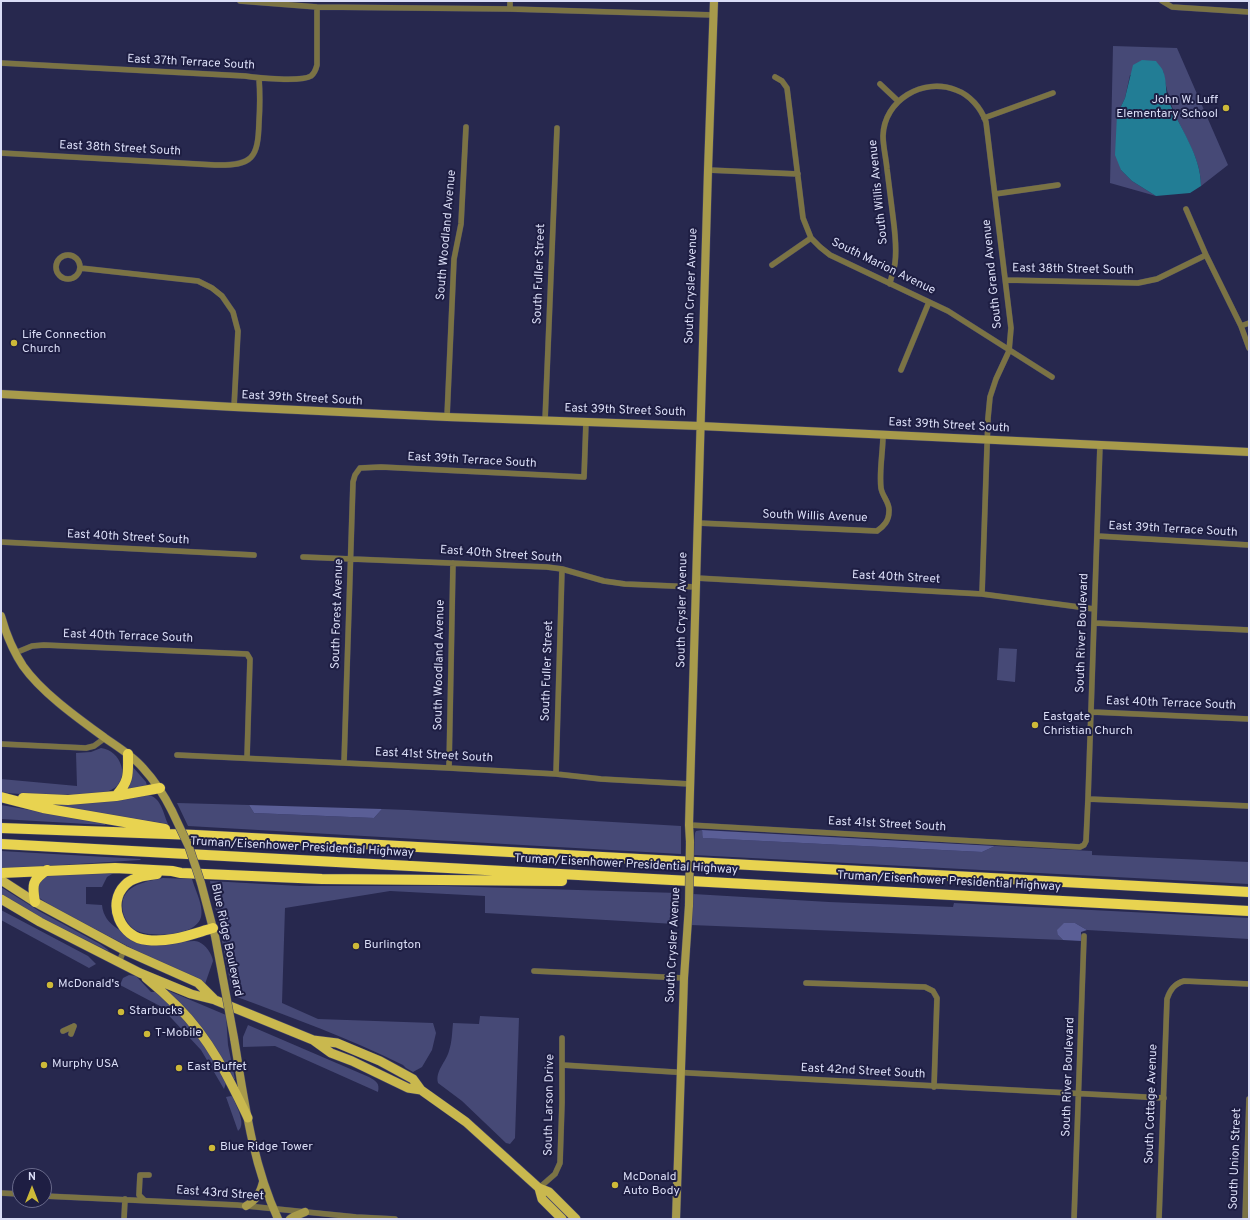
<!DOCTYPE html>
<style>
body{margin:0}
#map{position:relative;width:1250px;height:1220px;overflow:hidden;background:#27284e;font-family:Overpass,sans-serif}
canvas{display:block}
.frame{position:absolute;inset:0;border:2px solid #daddf6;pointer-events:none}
.north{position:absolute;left:12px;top:1168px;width:40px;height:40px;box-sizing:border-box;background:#1e1e43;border:1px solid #696a8b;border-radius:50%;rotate:0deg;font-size:11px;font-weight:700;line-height:16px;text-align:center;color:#daddf6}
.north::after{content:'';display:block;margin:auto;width:14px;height:18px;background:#cdb938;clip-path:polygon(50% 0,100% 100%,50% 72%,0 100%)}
</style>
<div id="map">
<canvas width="1250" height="1220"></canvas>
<div class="frame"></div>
<div class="north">N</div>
</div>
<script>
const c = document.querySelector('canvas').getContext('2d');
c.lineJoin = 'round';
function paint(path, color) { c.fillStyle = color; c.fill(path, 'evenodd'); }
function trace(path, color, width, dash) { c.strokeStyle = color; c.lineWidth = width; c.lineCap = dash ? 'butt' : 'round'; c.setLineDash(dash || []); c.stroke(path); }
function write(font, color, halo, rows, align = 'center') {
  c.font = font + ' Overpass,sans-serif'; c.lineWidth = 4; c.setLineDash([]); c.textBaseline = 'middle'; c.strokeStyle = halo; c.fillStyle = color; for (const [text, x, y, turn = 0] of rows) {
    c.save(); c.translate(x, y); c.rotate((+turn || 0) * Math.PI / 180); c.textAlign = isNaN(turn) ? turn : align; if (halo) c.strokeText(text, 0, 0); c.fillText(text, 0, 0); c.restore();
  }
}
paint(new Path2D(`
 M1113 46 1177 48 1228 165 1201 186C1201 159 1186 140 1176 116 1169 101 1166 87 1163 71L1130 75 1125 98 1117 115 1121 170 1132 181 1156 196 1110 183Z
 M999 648 1017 649 1015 682 997 680Z
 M101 748C121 750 132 780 111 790 103 794 92 793 84 794 56 795 29 796 1 792V779L77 786 76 753 91 752Z
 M132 766 146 782 147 786 124 790Z
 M147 795C161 796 163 813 168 824L27 801Z
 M177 803 249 805 254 813 374 818 382 809 408 810 681 826V854L188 826Z
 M1 805 106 823 105 825 1 819Z
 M702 830 704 838 982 852 995 846 1092 851V855L1249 862V884L694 855 695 833 696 831Z
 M1 851 141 859 140 860 1 869Z
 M117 871 107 877 102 887H86V904L102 905C103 916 109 923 118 929 141 943 155 941 180 942 186 942 194 940 199 942 206 945 212 954 213 961L205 984 135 950 53 907 38 897V881L46 876Z
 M163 878 192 879C195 890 204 906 201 917 196 937 149 938 135 930 129 926 124 918 123 912 118 886 143 882 163 878Z
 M210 881 300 886H444L678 893C678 903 676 913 675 924L485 913V896L390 891 285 908 282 1003 318 1019 433 1023 436 1033 432 1050 422 1067 413 1072 406 1068 403 1065C349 1038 293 1018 237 997L231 986Z
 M1 887 39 911 100 944 107 949 110 952 27 911 1 896Z
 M693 894 829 902 953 907 954 903 1249 918V939L1087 930 1075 923 1058 935 1063 940 691 925Z
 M1 910 88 956 96 964 89 968 1 920Z
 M129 975 136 976 151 992H157L183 1016 205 1045 226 1083 224 1089 201 1050 160 1006 120 985 123 978Z
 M162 988 226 1015 228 1045 235 1079H232Z
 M480 1016 519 1018 515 1138 510 1144 506 1143 462 1101 438 1083C435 1071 446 1062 449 1051 452 1042 452 1033 453 1023L479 1024Z
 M248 1025 369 1077C376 1081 380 1083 378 1092L275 1046 243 1047V1037Z
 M231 1096 233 1097C236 1106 247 1124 238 1131L226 1097Z`), '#464976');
paint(new Path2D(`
 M249 805 382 809 374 818 254 813Z
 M702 830 995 846 982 852 703 838Z
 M1064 923H1075L1087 930 1081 932V941L1063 940 1058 935 1057 930Z`), '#5a5e96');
paint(new Path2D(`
 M1142 60 1156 61C1158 64 1162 68 1163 71 1167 80 1165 90 1168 99 1179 128 1201 154 1201 186L1190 193 1156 196 1132 181 1121 170 1115 155 1117 115 1125 98 1133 65Z`), '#227d95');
const street = new Path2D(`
 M240 1 317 7 510 9 714 15
 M1162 1 1172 7 1249 12
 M510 9V1
 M1 63 245 76C257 78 302 82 311 76 315 73 316 69 317 65V7
 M775 77 782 81 787 88 803 218 811 238 820 247 830 255 948 311 1052 377
 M880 84 898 101
 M984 118 1053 93
 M1 153 215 165C253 166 258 158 259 122 260 107 260 92 259 78
 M708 170 798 174
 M995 194 1058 185
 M1186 209 1206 255 1241 326 1249 348
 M56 267a12 12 0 1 1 24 0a12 12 0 1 1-24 0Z
 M772 265 811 238
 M80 268 198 281 212 288 222 296 233 312 238 331 234 407
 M1006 280 1138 283 1157 279 1206 255
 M890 284C891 277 894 270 895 263 897 248 895 232 893 217 891 201 889 185 887 169 886 158 883 146 883 136 884 100 923 77 956 90 970 95 981 108 986 122L1011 328 1009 351 996 379 990 397 988 418 982 594
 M1241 326 1249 323
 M901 370 929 302
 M447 417 454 259 461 224 466 127
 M545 421 557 128
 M698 523 877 531C884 526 889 521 889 511 890 503 882 496 881 488 879 471 883 452 883 435
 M1097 536 1249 545
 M1 542 254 555
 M303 557 547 567 562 569 604 581 625 584 696 587
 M696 578 982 594 1094 609
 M1094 623 1249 630
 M15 653 32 646 44 645 247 654 250 659 247 758
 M1092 712 1249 719
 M1 744 86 748 94 746 105 738
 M177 755 449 768 556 774 601 779 690 784
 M344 763 353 482 355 475 360 468 381 467 584 477 586 422
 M449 768 453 563
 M556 774 562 569
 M1088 799 1249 806
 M689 825 1080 847 1084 845 1086 841 1088 799 1100 445
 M119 962 124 950
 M534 971 684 978
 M806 983 925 987 933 991 937 998 934 1087
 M63 1031 74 1026
 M71 1034 74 1026
 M562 1065 690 1073 1164 1098
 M539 1188 555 1174 560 1163 562 1103V1038
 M1 1193 20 1194
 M44 1196 237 1205 356 1217 395 1219
 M144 1200 139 1195 140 1175H149
 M124 1219 125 1199
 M1074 1219 1084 936
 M1159 1219 1167 999C1170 990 1174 984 1184 981L1249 984
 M1245 1219 1249 1099`);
const secondary = new Path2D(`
 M1 394 234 407 447 417 700 426 1249 452
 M1 616C6 634 13 651 23 666 42 693 79 719 105 738 118 747 133 756 143 768 155 781 164 795 172 811
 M690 842 689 825 708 170 714 1
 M201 883 215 936 221 968
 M234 1038C244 1099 252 1163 278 1219
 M246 1206C256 1200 260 1194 263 1182
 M290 1219 293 1217 305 1212
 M676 1219 684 978 689 905`);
const primary = new Path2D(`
 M1 880 35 902 124 950 198 983 214 999
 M1 899 40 922 140 973 191 994 215 1000 313 1040 331 1053 352 1061 408 1088 421 1090
 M146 978C157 987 168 997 178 1007 209 1038 229 1078 248 1118
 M313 1040 337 1043 380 1061 413 1079 421 1090 466 1122 539 1188 549 1192 576 1219
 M539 1188 542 1199 562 1219`);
const highway = new Path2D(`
 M116 796C130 780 128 774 128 754
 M1 797 43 808 165 829
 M23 798 68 800 116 796 160 788
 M1 828 196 835 1249 892
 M1 844 1249 911
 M1 873 115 868 172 871 181 873 322 879 562 881
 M157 874C147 875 132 877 125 885 106 904 121 938 147 940 170 943 192 934 213 928
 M35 902C32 885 32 880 47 870`);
trace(street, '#444569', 6);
trace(secondary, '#444569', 9);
trace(primary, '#444569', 10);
trace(highway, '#444569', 11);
trace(street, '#7b7344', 5.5);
trace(secondary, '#a79a4b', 8);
trace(primary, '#c9b84e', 9);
trace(highway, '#e8d350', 10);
const secondaryBridge = new Path2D(`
 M172 811 189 847 201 883
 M689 905 690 842
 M221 968 234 1038`);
trace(secondaryBridge, '#444569', 9, []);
trace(secondaryBridge, '#a79a4b', 8);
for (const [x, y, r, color] of [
 [1226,108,4,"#cdb938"],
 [14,343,4,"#cdb938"],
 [1035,725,4,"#cdb938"],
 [356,946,4,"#cdb938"],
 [50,985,4,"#cdb938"],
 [121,1012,4,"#cdb938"],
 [147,1034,4,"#cdb938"],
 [44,1065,4,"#cdb938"],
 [179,1068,4,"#cdb938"],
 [212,1148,4,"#cdb938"],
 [615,1185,4,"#cdb938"]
]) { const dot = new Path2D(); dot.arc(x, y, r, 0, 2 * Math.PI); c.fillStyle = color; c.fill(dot); trace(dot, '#1e1e43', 1.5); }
write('12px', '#daddf6', '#1e1e43', [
 ["East 37th Terrace South",191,63,3],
 ["East 38th Street South",120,149,3],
 ["South Willis Avenue",879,192,-96],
 ["South Woodland Avenue",447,235,-85],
 ["South Marion Avenue",883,267,26],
 ["East 38th Street South",1073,270,1],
 ["South Fuller Street",540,274,-88],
 ["South Grand Avenue",993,274,-96],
 ["South Crysler Avenue",692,286,-88],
 ["East 39th Street South",302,399,3],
 ["East 39th Street South",625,411,2],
 ["East 39th Street South",949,426,3],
 ["East 39th Terrace South",472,461,3],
 ["South Willis Avenue",815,517,2],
 ["East 39th Terrace South",1173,530,3],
 ["East 40th Street South",128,538,3],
 ["East 40th Street South",501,555,4],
 ["East 40th Street",896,578,3],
 ["South Crysler Avenue",683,610,-89],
 ["South Forest Avenue",338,614,-88],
 ["South River Boulevard",1083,633,-88],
 ["East 40th Terrace South",128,637,2],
 ["South Woodland Avenue",440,665,-89],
 ["South Fuller Street",548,671,-88],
 ["East 40th Terrace South",1171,704,2],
 ["East 41st Street South",434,756,3],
 ["East 41st Street South",887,825,3],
 ["Truman/Eisenhower Presidential Highway",302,848,3],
 ["Truman/Eisenhower Presidential Highway",626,865,3],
 ["Truman/Eisenhower Presidential Highway",949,882,3],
 ["Blue Ridge Boulevard",226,940,78],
 ["South Crysler Avenue",674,945,-87],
 ["East 42nd Street South",863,1072,3],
 ["South River Boulevard",1069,1077,-88],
 ["South Cottage Avenue",1152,1104,-88],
 ["South Larson Drive",550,1105,-89],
 ["South Union Street",1236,1159,-88],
 ["East 43rd Street",220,1194,4]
]);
write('12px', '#daddf6', '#1e1e43', [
 ["John W. Luff",1218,101,"right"],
 ["Elementary School",1218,115,"right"],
 ["Life Connection",22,336],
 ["Church",22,350],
 ["Eastgate",1043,718],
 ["Christian Church",1043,732],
 ["Burlington",364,946],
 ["McDonald's",58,985],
 ["Starbucks",129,1012],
 ["T-Mobile",155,1034],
 ["Murphy USA",52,1065],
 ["East Buffet",187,1068],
 ["Blue Ridge Tower",220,1148],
 ["McDonald",623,1178],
 ["Auto Body",623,1192]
], 'left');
</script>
